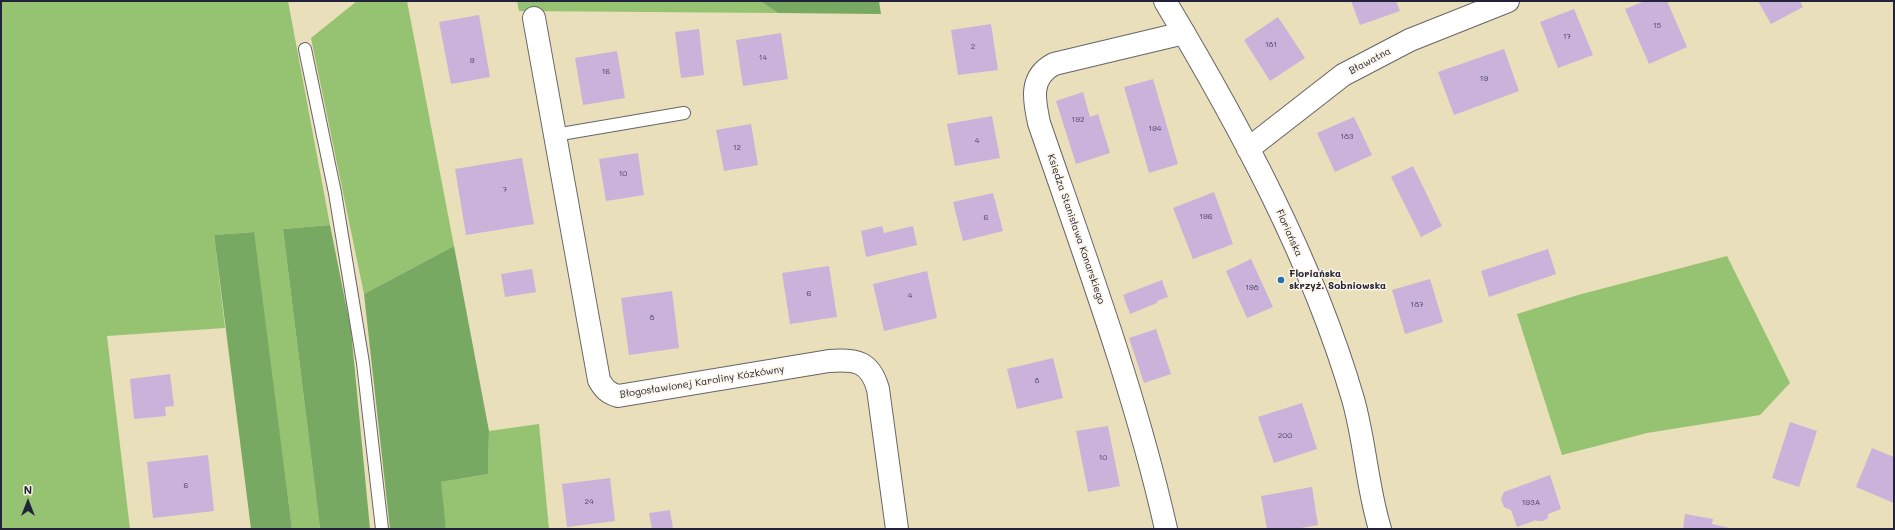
<!DOCTYPE html>
<meta charset="utf-8">
<style>
body{margin:0}
#map{position:relative;width:1895px;height:530px;overflow:hidden;background:#e9dfba;font-family:Mali,sans-serif}
canvas{display:block}
.frame{position:absolute;inset:0;border:2px solid #22223b;pointer-events:none}
.north{position:absolute;left:8px;top:482px;width:40px;height:40px;-webkit-text-stroke:3px #fcf5e5;paint-order:stroke;rotate:0deg;font-size:11px;font-weight:700;line-height:16px;text-align:center;color:#22223b}
.north::after{content:'';display:block;margin:auto;width:14px;height:18px;background:#22223b;clip-path:polygon(50% 0,100% 100%,50% 72%,0 100%)}
</style>
<div id="map">
<canvas width="1895" height="530"></canvas>
<div class="frame"></div>
<div class="north">N</div>
</div>
<script>
const c = document.querySelector('canvas').getContext('2d');
c.lineJoin = 'round';
function paint(path, color) { c.fillStyle = color; c.fill(path, 'evenodd'); }
function trace(path, color, width, dash) { c.strokeStyle = color; c.lineWidth = width; c.lineCap = dash ? 'butt' : 'round'; c.setLineDash(dash || []); c.stroke(path); }
function write(font, color, halo, rows, align = 'center') {
  c.font = font + ' Mali,sans-serif'; c.lineWidth = 3; c.setLineDash([]); c.textBaseline = 'middle'; c.strokeStyle = halo; c.fillStyle = color; for (const [text, x, y, turn = 0] of rows) {
    c.save(); c.translate(x, y); c.rotate((+turn || 0) * Math.PI / 180); c.textAlign = isNaN(turn) ? turn : align; if (halo) c.strokeText(text, 0, 0); c.fillText(text, 0, 0); c.restore();
  }
}
paint(new Path2D(`
 M1 1H288L330 225 283 229 320 529H292L253 232 214 235 225 328 107 336 130 529H1Z
 M357 1H407L454 246 364 294 311 38Z
 M517 1H760L778 13 519 11Z
 M1727 256 1790 383 1760 415 1647 433 1562 455 1517 314 1578 295Z
 M539 424 549 529H446L440 482 488 474 489 431Z`), '#96c371');
paint(new Path2D(`
 M760 1H879L881 14 778 13Z
 M330 225 351 330 370 529H320L283 229Z
 M254 232 292 529H251L214 235Z
 M454 246 489 431 488 474 441 482 446 529H390L364 294Z`), '#78a963');
paint(new Path2D(`
 M1351 1H1396L1400 11 1360 25Z
 M1645 1H1667L1687 47 1649 64 1625 9Z
 M1758 1H1800L1803 7 1771 24Z
 M1574 9 1593 55 1558 68 1540 22Z
 M479 15 490 77 451 84 439 22Z
 M1278 17 1305 58 1270 81 1244 40Z
 M991 24 998 70 958 75 951 30Z
 M699 29 704 75 681 78 675 32Z
 M781 33 788 79 743 86 736 40Z
 M1504 49 1519 91 1454 115 1438 72Z
 M617 51 625 98 583 105 575 58Z
 M1153 79 1178 164 1149 173 1124 87Z
 M1083 92 1090 117 1098 114 1110 153 1076 164 1056 101Z
 M992 116 1000 158 955 166 947 124Z
 M1354 117 1372 155 1335 172 1317 133Z
 M751 124 758 165 724 171 716 130Z
 M638 153 644 195 606 201 599 159Z
 M522 158 534 224 466 235 455 169Z
 M1413 166 1442 226 1421 237 1391 177Z
 M1214 192 1233 244 1193 259 1173 208Z
 M993 193 1003 231 963 241 953 202Z
 M882 226 884 233 913 226 917 245 866 257 861 231Z
 M1548 249 1556 274 1489 297 1481 271Z
 M1251 259 1273 307 1247 318 1226 271Z
 M829 266 837 317 790 324 782 273Z
 M532 269 536 292 505 297 501 274Z
 M927 271 937 318 884 331 873 284Z
 M1430 279 1443 322 1405 334 1392 290Z
 M1162 280 1168 297 1157 301V303L1130 314 1123 295Z
 M672 291 679 348 629 355 621 298Z
 M1156 329 1171 374 1144 383 1129 338Z
 M1053 358 1063 398 1017 409 1007 369Z
 M170 374 174 406 165 407 166 416 134 419 130 379Z
 M1302 403 1317 449 1274 463 1258 417Z
 M1790 422 1817 431 1799 487 1772 478Z
 M1108 426 1120 486 1088 492 1076 431Z
 M1872 448 1894 457V503L1856 487Z
 M208 455 214 511 153 518 147 462Z
 M1550 475 1561 509 1548 514V518L1543 521H1537L1536 520 1517 527 1511 510 1504 507 1501 499 1504 492Z
 M610 478 615 521 567 527 562 484Z
 M1312 487 1318 525 1295 529H1267L1261 496Z
 M670 510 673 529H652L649 513Z
 M1685 514 1713 519 1712 524 1734 529H1683Z`), '#cab2da');
const lane = new Path2D(`
 M305 49 335 193 363 363 382 529
 M555 135 684 113`);
const street = new Path2D(`
 M534 18 599 380C604 389 608 393 618 396L829 361C856 359 870 361 878 389L897 529
 M1248 149 1343 75 1410 40 1508 1
 M1166 529C1135 391 1085 257 1039 123 1034 100 1029 77 1054 64L1184 33`);
const secondary = new Path2D(`
 M1165 1C1239 125 1312 259 1353 399 1365 441 1367 487 1380 529`);
trace(lane, '#686467', 14);
trace(street, '#686467', 24);
trace(secondary, '#686467', 24);
trace(lane, '#fff', 12);
trace(street, '#fff', 22);
trace(secondary, '#fff', 22);
for (const [x, y, r, color] of [
 [1281,280,4,"#1f6fb2"]
]) { const dot = new Path2D(); dot.arc(x, y, r, 0, 2 * Math.PI); c.fillStyle = color; c.fill(dot); trace(dot, '#fcf5e5', 1.5); }
write('8px', '#4c4663', null, [
 ["15",1657,26],
 ["17",1567,37],
 ["181",1271,45],
 ["2",973,47],
 ["14",763,58],
 ["9",472,61],
 ["16",606,72],
 ["19",1484,79],
 ["192",1078,120],
 ["194",1155,129],
 ["183",1347,137],
 ["4",977,141],
 ["12",737,148],
 ["10",623,174],
 ["7",505,190],
 ["196",1206,217],
 ["6",986,218],
 ["198",1252,288],
 ["6",809,294],
 ["4",910,296],
 ["187",1417,305],
 ["8",652,318],
 ["8",1037,381],
 ["200",1285,436],
 ["10",1103,458],
 ["6",186,486],
 ["24",589,502],
 ["193A",1531,503]
]);
write('10px', '#22223b', '#fcf5e5', [
 ["Bławatna",1370,61,-28],
 ["Księdza Stanisława Konarskiego",1076,229,71],
 ["Floriańska",1289,233,66],
 ["Błogosławionej Karoliny Kózkówny",702,382,-9]
]);
write('bold 10px', '#22223b', '#fcf5e5', [
 ["Floriańska",1289,274],
 ["skrzyż. Sobniowska",1289,286]
], 'left');
</script>
